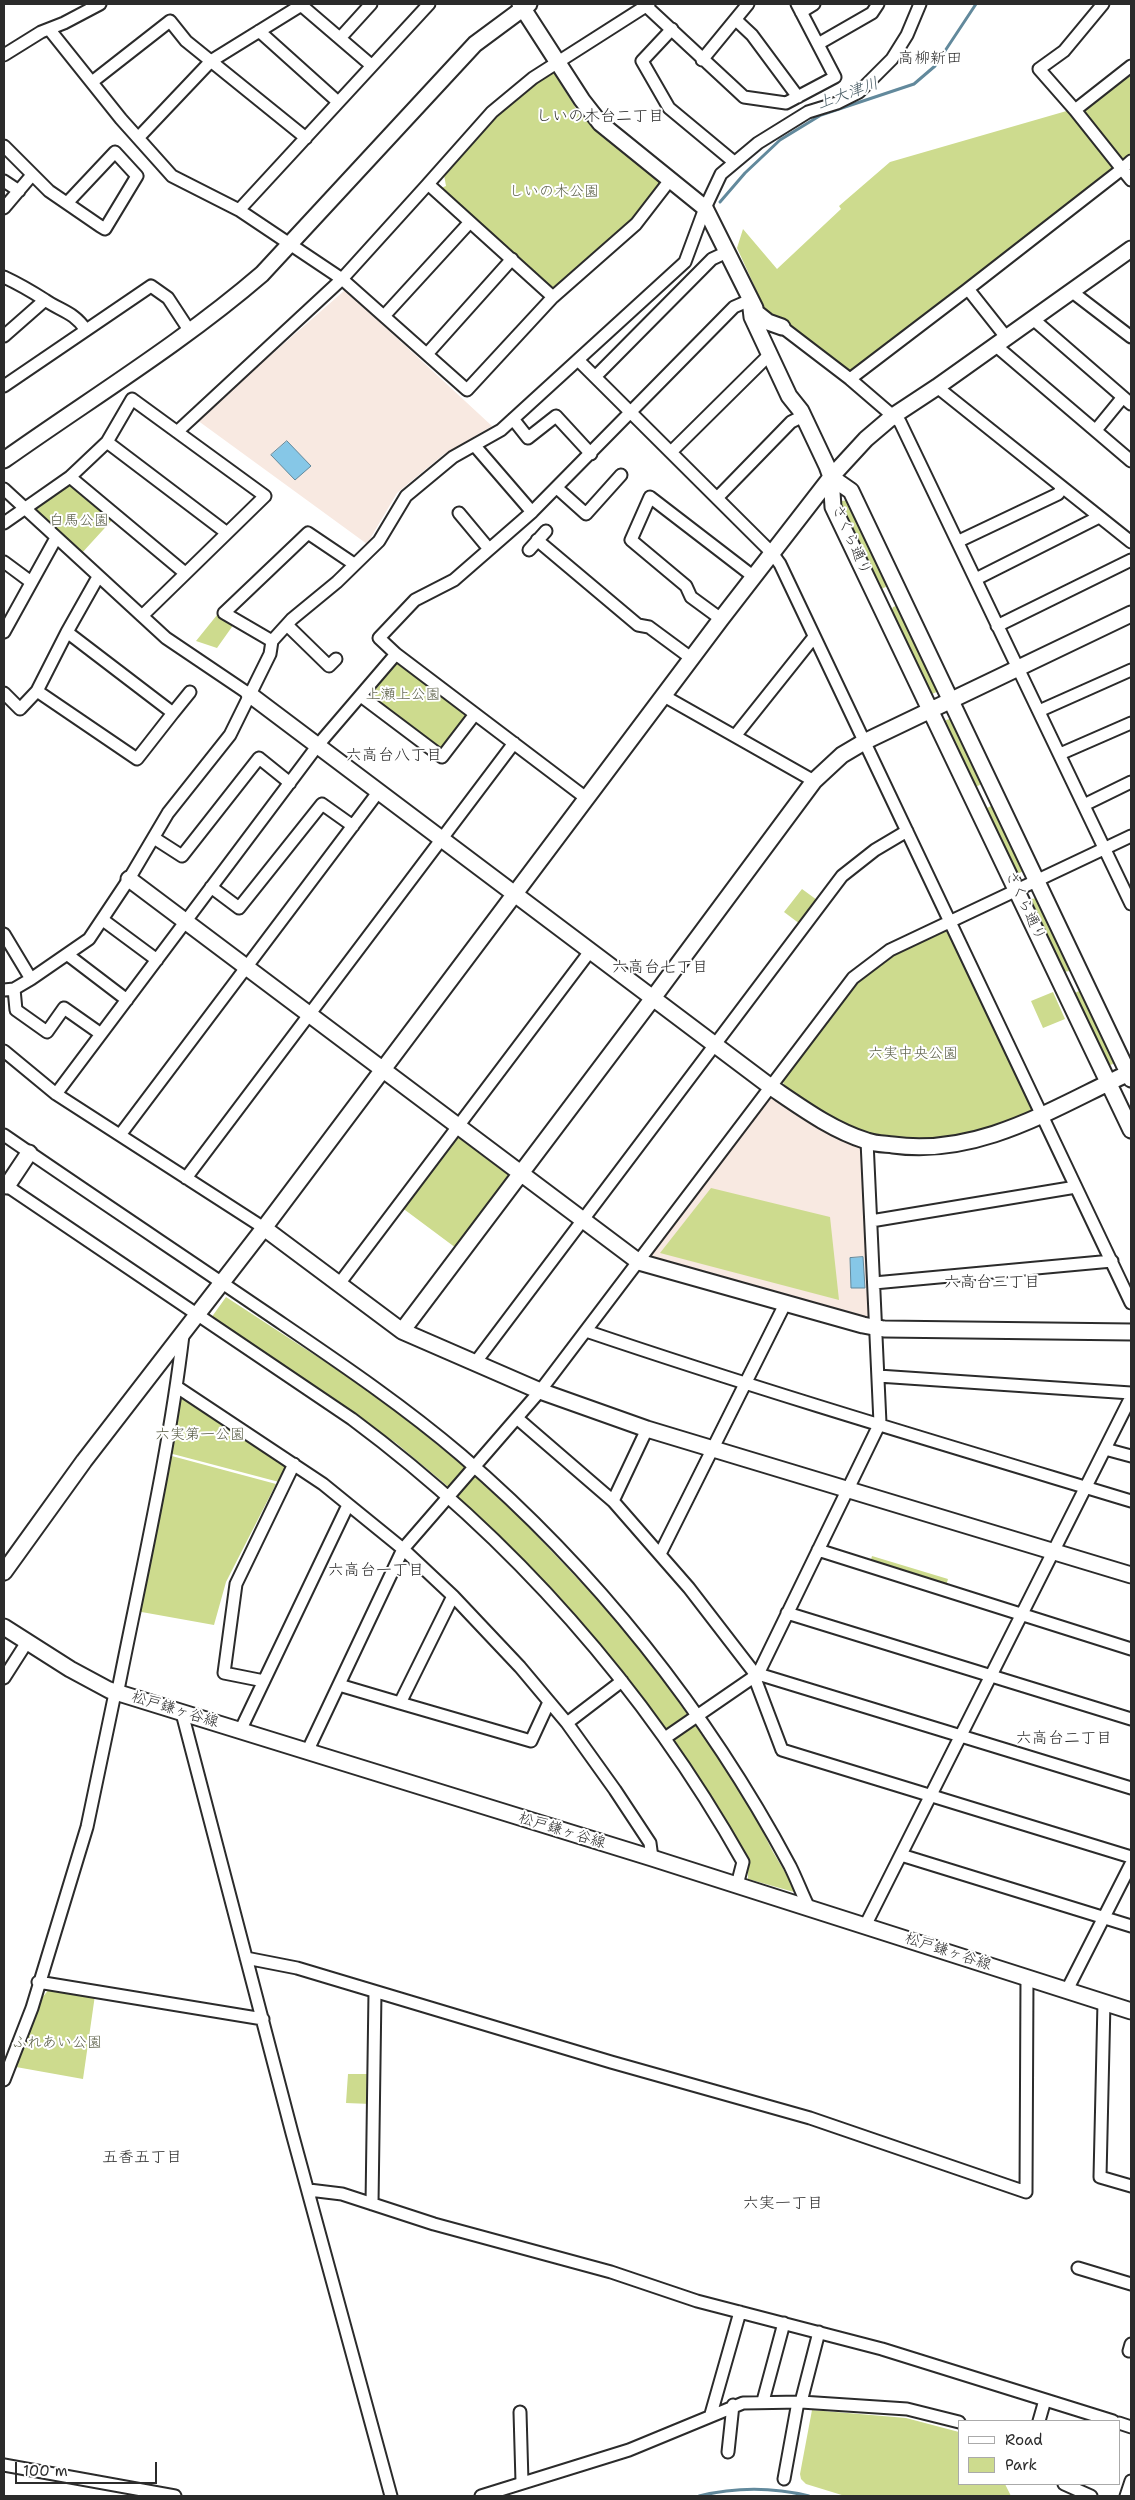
<!DOCTYPE html>
<meta charset="utf-8">
<style>
body{margin:0}
#map{position:relative;width:1135px;height:2500px;overflow:hidden;background:#fff;font-family:"Shantell Sans",sans-serif}
canvas{display:block}
.frame{position:absolute;inset:0;border:5px solid #2b2b2b;pointer-events:none}
.legend{position:absolute;left:958px;top:2420px;width:162px;height:65px;box-sizing:border-box;background:#fff;border:1px solid #aaa;margin:0;padding:6px 9px;list-style:none;font-size:15px;color:#2b2b2b}
.legend li{display:flex;align-items:center;gap:10px;height:25px}
.legend b{width:25px;border:1px solid #aaa}
.scale{position:absolute;left:15px;top:2462px;width:142px;height:22px;box-sizing:border-box;border:2px solid #2b2b2b;border-top:0;padding-left:6px;font-size:15px;line-height:18px;white-space:nowrap;color:#2b2b2b;-webkit-text-stroke:4px #fff;paint-order:stroke}
</style>
<div id="map">
<canvas width="1135" height="2500"></canvas>
<div class="frame"></div>
<ul class="legend">
<li><b style="height:6px;background:#fff"></b>Road</li>
<li><b style="height:14px;background:#cddb8e"></b>Park</li>
</ul>
<div class="scale">100 m</div>
</div>
<script>
const c = document.querySelector('canvas').getContext('2d');
c.lineJoin = 'round';
function paint(path, color) { c.fillStyle = color; c.fill(path, 'evenodd'); }
function trace(path, color, width, dash) { c.strokeStyle = color; c.lineWidth = width; c.lineCap = dash ? 'butt' : 'round'; c.setLineDash(dash || []); c.stroke(path); }
function write(font, color, halo, rows, align = 'center') {
  c.font = font + ' "Shantell Sans","Klee One",sans-serif'; c.lineWidth = 4; c.setLineDash([]); c.textBaseline = 'middle'; c.strokeStyle = halo; c.fillStyle = color; for (const [text, x, y, turn = 0] of rows) {
    c.save(); c.translate(x, y); c.rotate((+turn || 0) * Math.PI / 180); c.textAlign = isNaN(turn) ? turn : align; if (halo) c.strokeText(text, 0, 0); c.fillText(text, 0, 0); c.restore();
  }
}
paint(new Path2D(`
 M345 290 492 426 443 455 397 493 367 544 197 420Z
 M771 1098H776L862 1145 871 1318 866 1321 652 1260 650 1254Z`), '#f8e9e1');
paint(new Path2D(`
 M550 73H554L577 110 599 133 659 182 660 187 633 222 555 289H552L441 188 446 186 444 175 497 115Z
 M1124 77H1131V155L1126 159H1120L1084 114V108Z
 M1070 110 1113 162V171L854 371 847 372 765 309 737 248 743 229 777 269 841 209 839 206 890 162Z
 M66 485H71L113 519 81 554 33 511 34 508Z
 M848 500 888 586 881 589 877 586 840 507 842 501Z
 M899 605 939 691 932 694 928 692 891 612 893 607Z
 M217 615 234 624 217 648 196 641Z
 M394 662H400L467 713 468 717 444 751H438L369 699 368 692Z
 M953 718 983 783 976 787 972 784 944 725 946 720Z
 M993 805 1024 871 1017 874 1014 871 985 809Z
 M802 889 817 900 800 924 784 912Z
 M1038 898 1072 968 1070 971 1063 972 1030 905 1031 899Z
 M944 931 952 934 1034 1107 1031 1114 980 1134 914 1142 869 1135 837 1123 785 1091 783 1081 859 981 879 963 894 954Z
 M1081 990 1116 1063 1107 1066 1073 994Z
 M1053 992 1065 1019 1043 1028 1031 1001Z
 M461 1136 509 1171V1176L456 1248 401 1207 454 1137Z
 M711 1188 830 1217 839 1300 660 1253Z
 M226 1297 379 1397 467 1469 522 1520 614 1617 646 1656 720 1760 752 1810 773 1852 795 1889 794 1892 748 1879V1861L736 1839 665 1728 618 1668 536 1576 445 1484 396 1443 211 1318Z
 M188 1397 285 1462 287 1469 279 1482 169 1453 179 1399Z
 M168 1455 276 1484 226 1582 214 1625 136 1611Z
 M872 1556 948 1579 946 1586 870 1563Z
 M50 1988 95 1995 83 2079 16 2067 41 1999Z
 M348 2074H372L371 2104 346 2103Z
 M812 2410 906 2418 959 2432V2484H1005L1011 2496H845L806 2484 801 2479 800 2474Z`), '#cddb8e');
const water = new Path2D(`
 M287 441 311 466 295 480 271 455Z
 M863 1257 865 1288H851L850 1258Z`);
paint(water, '#86c7e7');
trace(water, '#62899c', 1);
trace(new Path2D(`
 M720 202 745 173 780 140 821 115 914 84 935 66 976 4
 M699 2496C736 2487 772 2487 809 2496`), '#62899c', 3);
const street = new Path2D(`
 M301 5 371 65
 M646 6 744 97 786 103 835 77 797 4
 M801 12 814 4
 M736 20 752 35 798 97
 M49 29 121 119 172 176 239 210 342 279 467 390 553 297 636 224 670 180
 M672 29 642 61 669 108 734 162
 M259 31 338 102
 M341 37 371 4
 M818 44 872 13 878 4
 M4 55 41 32 64 23 100 4
 M702 60 748 4
 M1131 66 1075 110 1122 169 1131 161
 M92 82 170 21 186 41 306 138
 M1075 110 1039 69 1064 51 1103 4
 M138 138 211 61 303 4
 M4 146 49 191 100 226 105 229 137 176 115 152 67 203
 M4 181 19 191
 M428 184 492 112 533 78 649 4
 M4 208 32 175
 M239 210 429 4
 M4 277C19 284 31 291 45 300 61 311 74 312 86 330
 M1071 291 1131 337
 M384 316 470 222
 M1033 319 1131 404
 M782 327 850 379 900 422 1131 904
 M4 336 45 300
 M1006 337 968 289 1122 169 1131 180
 M995 345 1131 461
 M427 354 512 259
 M578 360 772 553 780 564 1131 1303
 M595 377 712 259 727 252
 M850 379 968 289
 M4 386 151 286 168 298 189 330
 M937 387 1131 542
 M513 419 528 438 556 416 591 454
 M1096 430 1123 397
 M178 431 342 279 428 184 553 297
 M107 442 227 533
 M475 446 532 512
 M671 452 765 359 771 357
 M70 477 185 573
 M557 488 586 514 621 475
 M4 489 166 638 249 694
 M717 498 791 422 803 416
 M459 513 489 549
 M4 523 70 477 107 442 132 399 265 496 142 616
 M537 540 638 625 649 627 691 658
 M959 541 1058 494 1062 488
 M529 550 546 531
 M4 562 31 582
 M976 579 1099 517
 M721 619 691 597 686 586 631 540 650 497 754 577
 M287 625 329 666 336 659
 M997 626 1131 560
 M4 632 56 538
 M272 641 224 613 308 533 354 564
 M37 691 137 759 173 713 67 632
 M4 693 20 709 37 691 67 632 98 577
 M361 696 442 757 475 714
 M664 696 814 781
 M1039 711 1131 670
 M173 713 190 692
 M735 736 814 637
 M1060 754 1131 723
 M586 798 396 654 379 638 415 600 454 580 532 512 734 307 750 300
 M1084 805 1131 782
 M154 838 182 856 259 758 290 783
 M211 887 239 908 322 804 353 826
 M103 920 157 960
 M4 934 31 979
 M68 955 127 1000
 M14 989 16 1010 47 1032 64 1008 101 1034
 M4 990 14 989 31 979 89 939 129 879 168 813 230 735 270 654 272 641 292 619 337 582 379 541 406 496 453 457 501 430 685 262 705 208 721 174 758 143 808 112 837 103 859 92 892 59 907 35 920 4
 M4 1051 56 1094 264 1228
 M56 1094 318 745 396 654
 M4 1135C91 1195 180 1254 268 1314 334 1359 400 1403 461 1455 595 1570 707 1711 790 1866 797 1880 802 1894 809 1908
 M120 1135 379 791
 M186 1178 514 743
 M4 1184 352 1419C512 1538 645 1688 743 1862L737 1885
 M871 1221 1076 1187
 M874 1283 1112 1261
 M339 1284 591 950
 M586 1331C766 1392 949 1446 1131 1501
 M475 1363 842 876 875 850 907 831
 M878 1376 1131 1393
 M177 1387 323 1484 403 1549 453 1596 520 1667 567 1723 615 1790 650 1843 652 1858
 M518 1419 613 1501 689 1588 756 1675
 M1105 1449 1131 1456
 M613 1501 647 1429
 M818 1550 1131 1649
 M660 1554 785 1304
 M453 1596 400 1703 531 1741 549 1702
 M787 1613 1131 1719
 M758 1674 1131 1788
 M754 1676 782 1750 1131 1857
 M4 1678 27 1642
 M264 1681 224 1673 236 1584 294 1464
 M339 1685 400 1703
 M182 1713 292 2133 391 2496
 M567 1723 622 1681
 M240 1731 348 1505
 M665 1738 758 1674 880 1423 867 1141
 M307 1752 403 1549 540 1391 853 978 890 950 1131 836
 M901 1855 1131 1926
 M865 1926 1131 1397
 M246 1958 297 1968 611 2062 810 2118 1026 2192 1027 1977
 M38 1982 263 2019
 M1067 1990 1131 1864
 M1104 2002 1100 2177 1131 2186
 M4 2080 32 2008 87 1827 114 1698 119 1685C142 1569 169 1453 183 1335
 M309 2190 342 2194 434 2224 611 2272 697 2301 882 2349 1113 2421
 M372 2204 375 1992
 M1078 2268 1131 2284
 M1131 2344 1129 2351H1131
 M763 2401 784 2323
 M801 2402 819 2332
 M520 2412 522 2482
 M711 2414 740 2312
 M1039 2421 1045 2400
 M1119 2423 1131 2427
 M728 2452 733 2405
 M4 2465 175 2496
 M784 2479 798 2402
 M1064 2484 1091 2496
 M481 2496 629 2450 743 2403 801 2402 907 2409 959 2422
 M1126 2496 1131 2481`);
const secondary = new Path2D(`
 M520 4 582 100 600 123 705 208 755 308
 M750 300 752 317 789 396 801 411 827 466 831 477 833 507 1131 1130
 M758 314 768 322 782 327
 M4 460C90 399 182 343 262 274L475 44 529 4
 M831 477 851 491 1131 1079
 M249 694 771 1087C802 1108 832 1130 867 1141 875 1144 885 1144 893 1145 980 1157 1055 1107 1131 1072
 M129 879 639 1262 863 1325 884 1329 1131 1332
 M7 1186 29 1153
 M264 1228 402 1331 540 1391 647 1429 1131 1575
 M402 1331 653 998 814 781 842 755 864 742 1131 614
 M4 1572 84 1461 264 1228 721 619 831 477 866 439 893 416 937 387 1131 249
 M4 1627 70 1669 109 1690 652 1858 1131 2011`);
trace(street, '#2b2b2b', 15);
trace(secondary, '#2b2b2b', 19);
trace(street, '#fff', 11);
trace(secondary, '#fff', 15);
write('15px', '#5c6049', '#fff', [
 ["しいの木公園",554,192],
 ["白馬公園",79,521],
 ["上瀬上公園",403,695],
 ["六実中央公園",913,1054],
 ["六実第一公園",200,1435],
 ["ふれあい公園",57,2043]
]);
write('15px', '#2b2b2b', '#fff', [
 ["さくら通り",851,540,66],
 ["さくら通り",1025,906,65],
 ["松戸鎌ヶ谷線",175,1710,17],
 ["松戸鎌ヶ谷線",562,1831,17],
 ["松戸鎌ヶ谷線",948,1952,18]
]);
write('16px', '#2b2b2b', '#fff', [
 ["高柳新田",930,59],
 ["しいの木台二丁目",600,117],
 ["六高台八丁目",394,756],
 ["六高台七丁目",660,968],
 ["六高台三丁目",992,1283],
 ["六高台一丁目",376,1571],
 ["六高台二丁目",1064,1739],
 ["五香五丁目",142,2158],
 ["六実一丁目",783,2204]
]);
write('italic 16px', '#465a63', '#fff', [
 ["上大津川",848,94,-20]
]);
</script>
